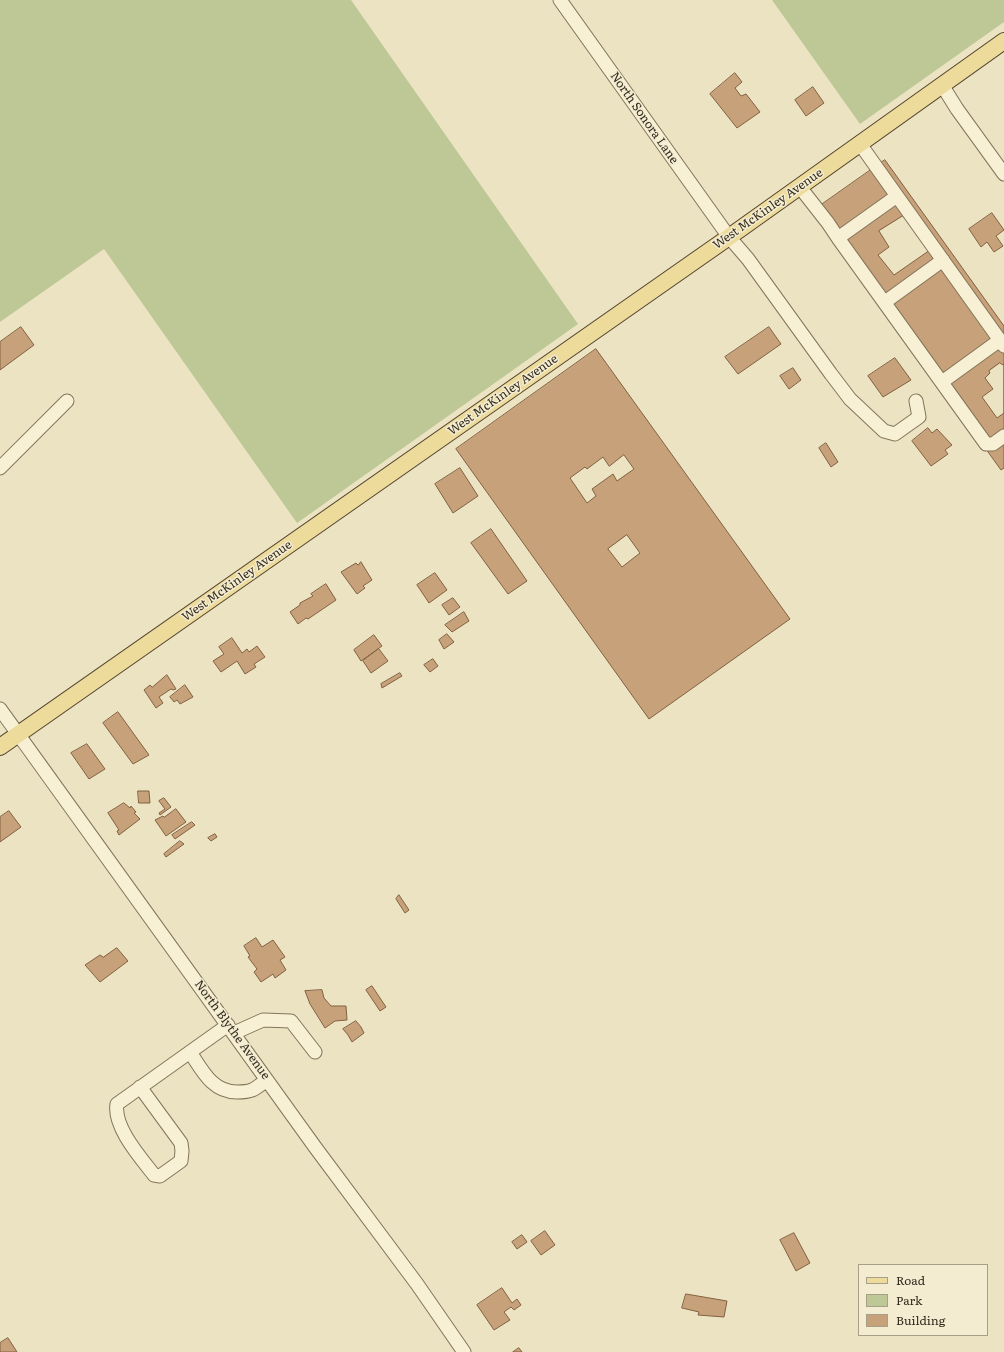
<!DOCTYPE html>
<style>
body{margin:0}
#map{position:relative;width:1004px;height:1352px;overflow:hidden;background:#ebe3c2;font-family:Literata,serif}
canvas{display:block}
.legend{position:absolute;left:858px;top:1264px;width:130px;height:72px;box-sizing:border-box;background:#f3ecd1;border:1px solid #a79f89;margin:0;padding:5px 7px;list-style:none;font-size:12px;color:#342b1e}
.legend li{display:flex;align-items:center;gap:8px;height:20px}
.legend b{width:20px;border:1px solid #a79f89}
</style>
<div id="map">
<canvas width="1004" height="1352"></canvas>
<ul class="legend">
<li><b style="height:5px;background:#eddb9b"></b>Road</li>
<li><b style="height:11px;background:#bec897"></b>Park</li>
<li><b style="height:11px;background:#c7a17a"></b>Building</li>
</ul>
</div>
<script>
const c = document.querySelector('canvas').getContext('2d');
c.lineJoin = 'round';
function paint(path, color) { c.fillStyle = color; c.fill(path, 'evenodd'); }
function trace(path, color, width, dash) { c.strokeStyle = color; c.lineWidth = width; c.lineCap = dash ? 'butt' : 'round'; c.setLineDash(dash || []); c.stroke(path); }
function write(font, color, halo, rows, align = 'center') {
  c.font = font + ' Literata,serif'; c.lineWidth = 3; c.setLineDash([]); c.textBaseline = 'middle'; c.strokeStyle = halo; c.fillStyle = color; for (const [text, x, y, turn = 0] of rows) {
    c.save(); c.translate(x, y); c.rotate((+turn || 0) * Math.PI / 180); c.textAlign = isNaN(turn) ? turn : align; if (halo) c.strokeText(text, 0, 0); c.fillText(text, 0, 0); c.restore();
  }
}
paint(new Path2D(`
 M0 0H351L578 324 297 523 104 249 0 322Z
 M772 0H1004V22L860 124Z`), '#bec897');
const building = new Path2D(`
 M735 73 742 82 735 88 741 96 746 94 760 112 737 128 710 94Z
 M813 87 824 103 806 116 795 100Z
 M885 160 1004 326V468L1001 470 814 210Z
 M992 213 1004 230 996 236 1003 246 994 252 987 242 981 247 969 229Z
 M903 216 930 250 894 275 878 255 889 247 879 231Z
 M21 327 34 345 0 370V342Z
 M769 327 781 344 738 374 725 357Z
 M596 349 790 619 649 719 456 449Z
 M895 358 911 380 883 397 868 376Z
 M1000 363 1003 365 1004 364V413L997 418 982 397 993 389 985 378 990 373 989 371Z
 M793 368 801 380 789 389 780 376Z
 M928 428 932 433 937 429 952 445 945 450 948 454 931 466 912 441Z
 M826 443 838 462 831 467 819 448Z
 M624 455 634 469 617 481 613 474 592 489 596 496 587 503 570 478 585 467 587 469 603 457 609 466Z
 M460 468 478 496 453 513 435 484Z
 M491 529 527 581 508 594 471 543Z
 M627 535 640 553 622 567 608 549Z
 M361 562 372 580 363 586 365 588 357 594 341 572 356 563 358 565Z
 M435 573 447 590 429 603 417 585Z
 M326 584 336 600 308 619 306 618 298 624 290 612 300 605V603L313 596 311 594Z
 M453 598 460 607 449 615 442 605Z
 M464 612 469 621 452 632 445 625Z
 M447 634 454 642 444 649 439 640Z
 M374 635 382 646 361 661 354 650Z
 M232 638 242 653 247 649 249 652 257 646 265 657 254 664 256 667 245 674 237 661 221 672 213 661 224 654 219 647Z
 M379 649 388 661 371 673 363 661Z
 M433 659 438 666 430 672 424 665Z
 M400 673 402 676 382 688 381 684Z
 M167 675 176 689 173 690 171 689 159 697 163 703 156 708 144 690 150 685 152 687Z
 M185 685 193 697 180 704 177 700 174 702 170 697Z
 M118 712 149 755 133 764 103 723Z
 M87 744 105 769 89 779 71 753Z
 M138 791H149L150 803H139Z
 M164 798 171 807 160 815 159 813 165 809 159 801Z
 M124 803 130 808 131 806 136 812 134 813 140 819 119 835 117 831 119 830 108 813Z
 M176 809 186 822 166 836 155 820 163 816 164 817Z
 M9 811 21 827 0 842V817Z
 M192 822 195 825 175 839 172 835Z
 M215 834 217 837 211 841 208 838Z
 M180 841 184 844 166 857 164 854Z
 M399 895 409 910 405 913 396 899Z
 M256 938 262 947 273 940 285 957 280 960 286 970 275 978 273 974 261 982 254 972 257 969 248 957 250 956 244 946Z
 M117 948 128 961 100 982 85 965 100 955 103 957Z
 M372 986 386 1007 380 1011 366 990Z
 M322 990 324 998 331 1006H346L347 1020 335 1021 325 1028 310 1004 305 991Z
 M356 1021 361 1027 364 1033 352 1042 348 1035 343 1029Z
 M545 1231 555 1245 541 1255 531 1241Z
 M794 1233 810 1263 796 1271 780 1240Z
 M522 1235 527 1242 517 1249 512 1242Z
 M502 1288 512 1303 517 1299 521 1305 514 1310 511 1307 504 1312 510 1320 494 1330 477 1305Z
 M686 1294 727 1301 724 1317 698 1315 699 1312 682 1308Z
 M8 1338 17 1352H0V1343Z
 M519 1348 522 1352H513Z`);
paint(building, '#c7a17a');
trace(building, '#816141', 1);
const minor = new Path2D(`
 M560 0 729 237 748 259 831 374 850 399 884 431 895 434 919 417 916 401
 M942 85 957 109 1004 174
 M799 186 828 223 838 238 897 196 860 144
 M897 196 1004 346
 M838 238 986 444H993L1004 436
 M885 302 943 260
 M942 382 1000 340
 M0 468 67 401
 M0 709 315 1147 417 1284 464 1352
 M234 1033 263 1020 291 1021 315 1052
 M190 1052C202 1070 212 1092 237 1092 242 1092 247 1092 252 1090 257 1088 262 1083 267 1080
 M140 1087 181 1143 182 1151 181 1161 160 1176 154 1175C141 1158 113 1127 117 1104L228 1025`);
const major = new Path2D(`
 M0 747 729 237 1004 41`);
trace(minor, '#84745a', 15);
trace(major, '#52422e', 18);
trace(minor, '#f7f0d4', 13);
trace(major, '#eddb9b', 16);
write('12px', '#342b1e', '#f3ecd1', [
 ["North Sonora Lane",644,118,55],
 ["West McKinley Avenue",768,209,-35],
 ["West McKinley Avenue",503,395,-35],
 ["West McKinley Avenue",237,581,-35],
 ["North Blythe Avenue",232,1030,54]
]);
</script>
